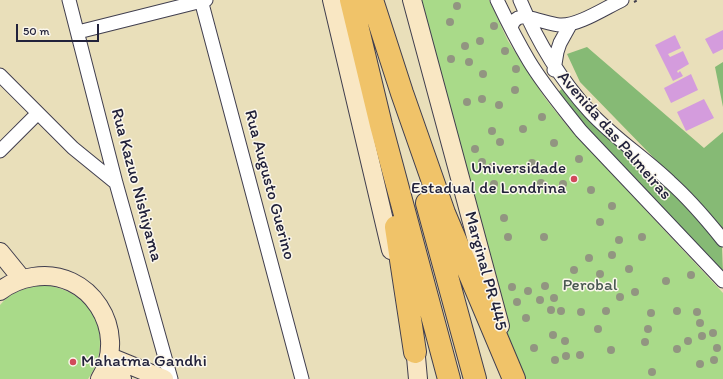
<!DOCTYPE html>
<style>
body{margin:0}
#map{position:relative;width:723px;height:379px;overflow:hidden;background:#e9dfba;font-family:Itim,sans-serif}
canvas{display:block}
.scale{position:absolute;left:16px;top:24px;width:83px;height:18px;box-sizing:border-box;border:2px solid #22223b;border-top:0;padding-left:5px;font-size:12px;line-height:14px;white-space:nowrap;color:#22223b;-webkit-text-stroke:3px #fbf7ec;paint-order:stroke}
</style>
<div id="map">
<canvas width="723" height="379"></canvas>
<div class="scale">50 m</div>
</div>
<script>
const c = document.querySelector('canvas').getContext('2d');
c.lineJoin = 'round';
function paint(path, color) { c.fillStyle = color; c.fill(path, 'evenodd'); }
function trace(path, color, width, dash) { c.strokeStyle = color; c.lineWidth = width; c.lineCap = dash ? 'butt' : 'round'; c.setLineDash(dash || []); c.stroke(path); }
function write(font, color, halo, rows, align = 'center') {
  c.font = font + ' Itim,sans-serif'; c.lineWidth = 3; c.setLineDash([]); c.textBaseline = 'middle'; c.strokeStyle = halo; c.fillStyle = color; for (const [text, x, y, turn = 0] of rows) {
    c.save(); c.translate(x, y); c.rotate((+turn || 0) * Math.PI / 180); c.textAlign = isNaN(turn) ? turn : align; if (halo) c.strokeText(text, 0, 0); c.fillText(text, 0, 0); c.restore();
  }
}
paint(new Path2D(`
 M416 0H489L508 41 526 69 545 98 568 127 723 293V379H519Z
 M45 285C55 287 65 289 74 295 103 313 108 352 88 379H0V305C11 291 28 287 45 285Z`), '#a9da89');
paint(new Path2D(`
 M587 47 704 148 723 132V229L580 82 567 54Z
 M723 62V107L715 67Z
 M563 88 670 190 722 247 723 272 586 128 557 93Z`), '#86ba75');
paint(new Path2D(`
 M723 30V49L713 54 705 39Z
 M675 35 681 48 668 54 670 57 683 51 689 64 677 71 678 73 680 71 683 76 673 81 655 45Z
 M691 74 698 90 671 103 664 88Z
 M704 99 714 118 686 131 677 112Z`), '#d49cdd');
const street = new Path2D(`
 M69 0 116 183 171 379
 M201 0 302 379
 M497 0C507 21 517 41 529 61 544 86 563 108 581 131L723 281
 M520 0C537 41 560 79 590 112 614 138 645 158 670 182 689 199 707 220 723 240
 M511 28C512 24 514 20 518 18 525 14 550 25 560 25 578 26 605 8 622 0
 M78 32 206 0
 M554 70 557 52 560 43 570 25
 M0 75 73 148 116 183
 M0 151 38 113`);
const secondary = new Path2D(`
 M332 0 391 250
 M412 0 500 326
 M0 252 22 279
 M0 291C10 283 21 279 33 277 89 267 130 331 100 379
 M412 340 416 357 418 379
 M110 357 164 379
 M105 372 122 379`);
const highway = new Path2D(`
 M351 0 381 125 449 379
 M372 0 402 93 444 213 514 379
 M427 203 475 379
 M396 227 415 352`);
trace(street, '#403e4e', 15);
trace(secondary, '#403e4e', 20);
trace(highway, '#403e4e', 24);
trace(new Path2D(`
 M634 2 638 0`), '#403e4e', 2, [3, 3]);
trace(street, '#fff', 13);
trace(secondary, '#f9e7c3', 18);
trace(highway, '#f0c369', 22);
c.fillStyle = '#929581';
for (const [x, y] of [
 [457,6],
 [450,22],
 [494,26],
 [480,41],
 [465,46],
 [505,51],
 [451,59],
 [469,62],
 [516,69],
 [483,74],
 [515,90],
 [482,99],
 [467,102],
 [499,105],
 [542,117],
 [523,129],
 [492,131],
 [500,142],
 [554,143],
 [475,149],
 [579,159],
 [482,162],
 [532,163],
 [492,167],
 [541,183],
 [494,184],
 [563,184],
 [591,190],
 [612,206],
 [504,218],
 [600,222],
 [508,237],
 [544,237],
 [642,237],
 [619,240],
 [612,255],
 [589,258],
 [629,269],
 [574,270],
 [600,274],
 [691,275],
 [666,281],
 [545,286],
 [512,287],
 [606,287],
 [528,291],
 [635,292],
 [620,297],
 [554,298],
 [540,300],
 [517,302],
 [551,310],
 [561,311],
 [606,311],
 [677,311],
 [581,312],
 [697,312],
 [651,313],
 [526,318],
 [700,323],
 [598,329],
 [648,329],
 [713,333],
 [553,335],
 [702,336],
 [565,341],
 [688,341],
 [645,342],
 [534,348],
 [717,348],
 [677,349],
 [611,350],
 [580,355],
 [566,356],
 [555,360],
 [714,360],
 [700,364],
 [652,372]
]) { c.beginPath(); c.arc(x, y, 4, 0, 2 * Math.PI); c.fill(); }
for (const [x, y, r, color] of [
 [574,179,4,"#d1495b"],
 [73,362,4,"#d1495b"]
]) { const dot = new Path2D(); dot.arc(x, y, r, 0, 2 * Math.PI); c.fillStyle = color; c.fill(dot); trace(dot, '#fbf7ec', 1.5); }
write('17px', '#22223b', '#fbf7ec', [
 ["Avenida das Palmeiras",614,136,49],
 ["Rua Kazuo Nishiyama",136,185,75],
 ["Rua Augusto Guerino",269,185,75],
 ["Marginal PR 445",485,271,75]
]);
write('17px', '#22223b', '#fbf7ec', [
 ["Universidade",566,169],
 ["Estadual de Londrina",566,189],
 ["Mahatma Gandhi",81,362,"left"]
], 'right');
write('17px', '#4a5952', '#fbf7ec', [
 ["Perobal",590,286]
]);
</script>
